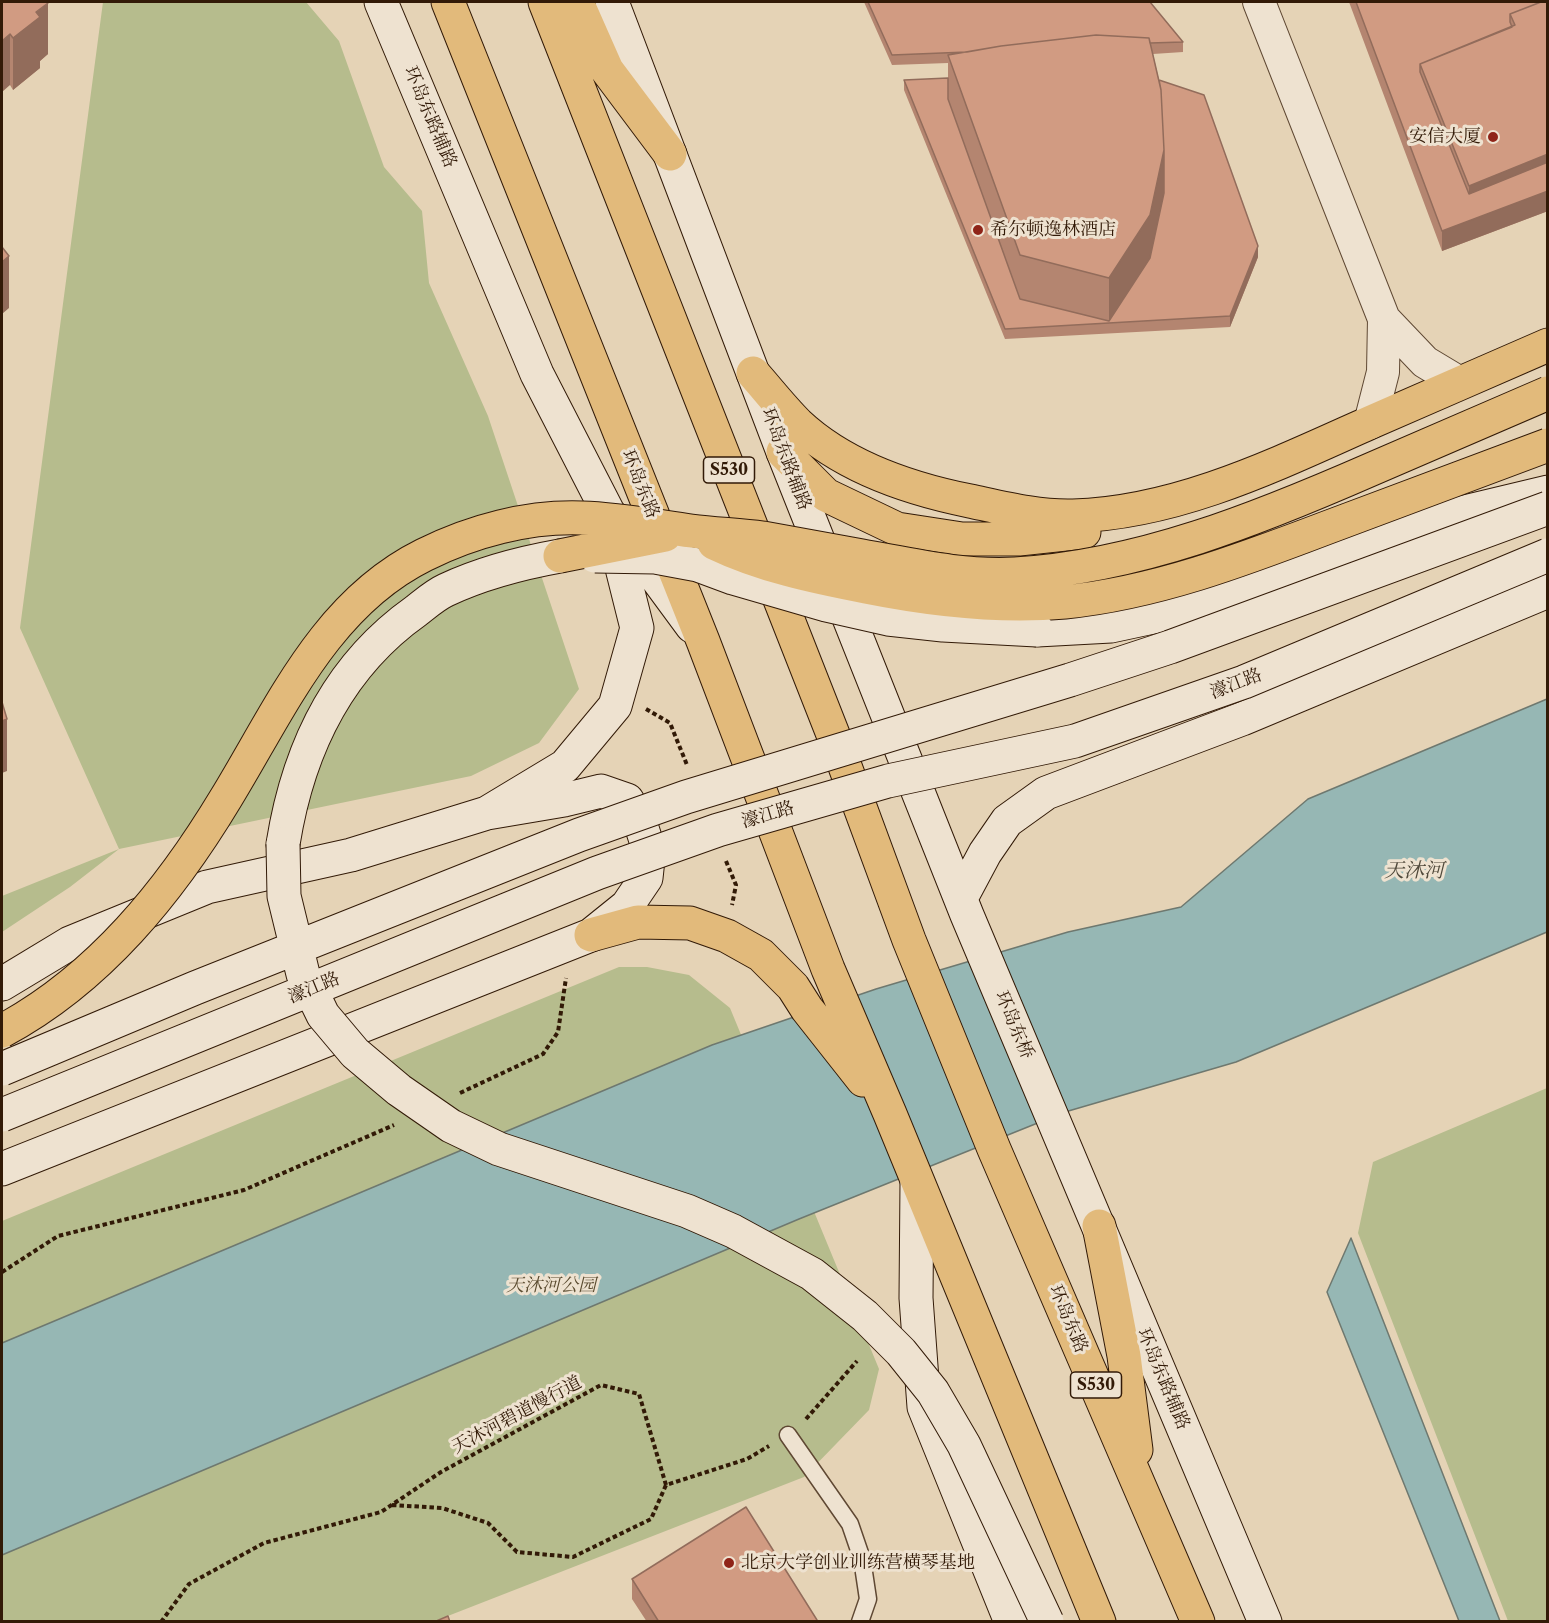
<!DOCTYPE html>
<meta charset="utf-8">
<style>
body{margin:0}
#map{position:relative;width:1549px;height:1623px;overflow:hidden;background:#e5d3b6;font-family:"Libre Caslon Text",serif}
canvas{display:block}
.frame{position:absolute;inset:0;border:3px solid #321a07;pointer-events:none}
</style>
<div id="map">
<canvas width="1549" height="1623"></canvas>
<div class="frame"></div>
</div>
<script>
const c = document.querySelector('canvas').getContext('2d');
c.lineJoin = 'round';
function paint(path, color) { c.fillStyle = color; c.fill(path, 'evenodd'); }
function trace(path, color, width, dash) { c.strokeStyle = color; c.lineWidth = width; c.lineCap = dash ? 'butt' : 'round'; c.setLineDash(dash || []); c.stroke(path); }
function write(font, color, halo, rows, align = 'center') {
  c.font = font + ' "Libre Caslon Text","Noto Serif SC",serif'; c.lineWidth = 6; c.setLineDash([]); c.textBaseline = 'middle'; c.strokeStyle = halo; c.fillStyle = color; for (const [text, x, y, turn = 0] of rows) {
    c.save(); c.translate(x, y); c.rotate((+turn || 0) * Math.PI / 180); c.textAlign = isNaN(turn) ? turn : align; if (halo) c.strokeText(text, 0, 0); c.fillText(text, 0, 0); c.restore();
  }
}
paint(new Path2D(`
 M103 2H306L339 41 384 167 422 211 429 283 488 416 579 689 539 743 471 776 119 849 70 887 2 932V896L119 849 20 628Z
 M619 967H647L689 975 730 1008 879 1369 869 1410 804 1477 435 1621 2 1622V1221Z
 M1547 1088V1621H1508L1358 1233 1373 1162Z`), '#b6bc8d');
const water = new Path2D(`
 M1547 699V932L1236 1062 1065 1112 799 1219 2 1555V1343L712 1045 876 989 1068 932 1181 907 1308 799Z
 M1351 1238 1500 1621H1459L1327 1292Z`);
paint(water, '#96b7b4');
trace(water, '#6e786f', 1.5);
const service = new Path2D(`
 M788 1435 850 1524 862 1559 868 1599 860 1622`);
const minor = new Path2D(`
 M1259 2 1384 319 1383 372 1370 423
 M1384 319 1425 362 1460 383`);
const secondary = new Path2D(`
 M381 2 537 374 608 512 692 626
 M612 2 783 452 967 915 1265 1622
 M1037 630 1111 626 1181 611 1262 585 1456 514 1548 492
 M283 844C298 750 337 667 416 611 425 604 435 595 446 590 482 573 521 563 560 556
 M961 898 985 853 1007 821 1046 793 1242 719 1548 591
 M2 984 70 943 207 887 351 855 487 813 565 766 615 706 637 628 612 528
 M2 1169 591 935 627 906 646 878 649 850 640 822 627 800 601 791 564 800 487 813
 M917 1182 916 1298 924 1407 1011 1622`);
const primary = new Path2D(`
 M448 2 703 641 828 969 890 1114 1099 1622
 M545 2 836 742 909 940 994 1149 1198 1622
 M577 2 607 70 670 154
 M753 373C768 390 782 408 798 424 843 466 910 489 970 501 1003 508 1038 517 1073 516 1177 513 1275 465 1369 423 1429 397 1488 371 1548 345
 M783 452 826 495 897 529 962 539H1019L1084 532
 M591 935 638 922 690 923 727 936 761 955 793 987 807 1009 863 1080
 M1099 1226 1124 1356 1136 1450`);
trace(service, '#5f4833', 19);
trace(minor, '#5f4833', 34);
trace(secondary, '#321a07', 35);
trace(primary, '#321a07', 35);
trace(new Path2D(`
 M646 709 670 723 687 765
 M726 861 736 885 732 905
 M460 1093 543 1054 558 1032 566 978
 M2 1272 58 1236 244 1190 394 1125
 M806 1419 857 1361
 M392 1505 442 1508 488 1523 517 1552 573 1557 651 1519 666 1485
 M161 1622 189 1584 264 1543 381 1512 441 1472 601 1385 639 1394 666 1485 747 1459 769 1446`), '#321a07', 4, [4.5, 3]);
trace(service, '#eee2d0', 16);
trace(minor, '#eee2d0', 32);
trace(secondary, '#eee2d0', 33);
trace(primary, '#e2ba7b', 33);
const secondaryBridge = new Path2D(`
 M595 556 655 557 698 565 733 578 826 605 888 619 943 625 1037 630
 M283 844 284 896 303 974 323 1015 355 1053 399 1090 451 1126 499 1149 687 1211 733 1231 812 1274 865 1316 901 1352 933 1392 964 1445 1047 1622
 M2 1069 195 988 579 835 686 797 1070 680 1170 647 1548 508
 M2 1115 597 873 718 830 888 781 1075 741 1244 682 1548 555`);
const primaryBridge = new Path2D(`
 M714 543C762 566 814 577 866 587 931 600 998 608 1065 602 1155 593 1242 560 1326 528 1400 500 1474 472 1548 445
 M560 556 665 535
 M2 1031C99 979 170 891 226 798 281 708 325 604 424 555 472 531 528 516 582 518 619 519 655 526 691 531 715 534 739 535 763 538 796 544 829 550 862 556 913 565 963 577 1015 574 1139 567 1260 518 1372 469 1430 444 1489 419 1548 393`);
trace(secondaryBridge, '#321a07', 35, []);
trace(primaryBridge, '#321a07', 35, []);
trace(secondaryBridge, '#eee2d0', 33);
trace(primaryBridge, '#e2ba7b', 33);
paint(new Path2D(`
 M2 2 48 54 40 61V68L13 90 10 85Z
 M864 2H1150L1183 42V52L1153 54 1159 80 1258 257 1230 327 1005 339 904 90V80L948 78V63L892 65Z
 M1349 2H1548V211L1442 251Z
 M632 1579 817 1622H647L632 1599Z`), '#b48570');
paint(new Path2D(`
 M48 3V54L40 61V68L13 90V38L36 12Z
 M10 34V85L2 92V41Z
 M1164 150V203L1150 268 1109 323V278Z
 M1548 154V182L1469 214V186Z
 M1548 191V211L1442 251V231Z
 M1258 246V257L1230 327V316Z
 M9 256V308L2 314V262Z
 M7 719V771L2 773V721Z`), '#926c5b');
const building = new Path2D(`
 M2 2H47L48 3 36 12 40 17 13 38 10 34 2 41Z
 M868 2H1150L1183 42 1150 43 1149 38 1096 35 1001 46 967 52 892 55Z
 M1356 2H1541L1510 14V22L1512 27 1420 64V72L1469 194 1548 162V191L1442 231Z
 M1541 2H1548V154L1469 186 1420 64 1515 25 1510 14Z
 M1096 35 1149 38 1161 90 1164 150 1150 215 1109 278 1020 255 948 55 1001 46Z
 M948 78V99L1020 299 1109 321 1150 258 1164 193V150L1161 90 1159 80 1204 95 1258 246 1230 316 1005 329 904 80Z
 M2 247 9 256 2 262Z
 M2 702 7 719 2 721Z
 M746 1507 817 1620 815 1622H659L632 1579Z
 M448 1616 450 1622H434Z`);
paint(building, '#d19b82');
trace(building, '#926c5b', 1.5);
for (const [x, y, r, color] of [
 [1493,137,6,"#8f2418"],
 [978,230,6,"#8f2418"],
 [729,1563,6,"#8f2418"]
]) { const dot = new Path2D(); dot.arc(x, y, r, 0, 2 * Math.PI); c.fillStyle = color; c.fill(dot); trace(dot, '#eee2d0', 2); }
for (const [x, y, w] of [
 [729,470,51],
 [1096,1385,51]
]) { const box = new Path2D(); box.roundRect(x - w / 2, y - 13, w, 26, 4.5); c.fillStyle = '#eee2d0'; c.fill(box); trace(box, '#321a07', 1.5); }
write('bold 16px', '#321a07', null, [
 ["S530",729,470],
 ["S530",1096,1385]
]);
write('18px', '#321a07', '#eee2d0', [
 ["环岛东路辅路",430,117,67],
 ["环岛东路辅路",786,459,69],
 ["环岛东路",640,484,68],
 ["濠江路",1236,684,-21],
 ["濠江路",768,815,-16],
 ["濠江路",314,988,-22],
 ["环岛东桥",1014,1025,67],
 ["环岛东路",1068,1319,67],
 ["环岛东路辅路",1163,1379,67],
 ["天沐河碧道慢行道",517,1415,-28]
]);
write('18px', '#321a07', '#eee2d0', [
 ["安信大厦",1481,137,"right"],
 ["希尔顿逸林酒店",990,230],
 ["北京大学创业训练营横琴基地",741,1563]
], 'left');
write('italic 18px', '#5a4b2f', '#eee2d0', [
 ["天沐河公园",551,1286]
]);
write('italic 20px', '#50493b', '#eee2d0', [
 ["天沐河",1414,871]
]);
</script>
